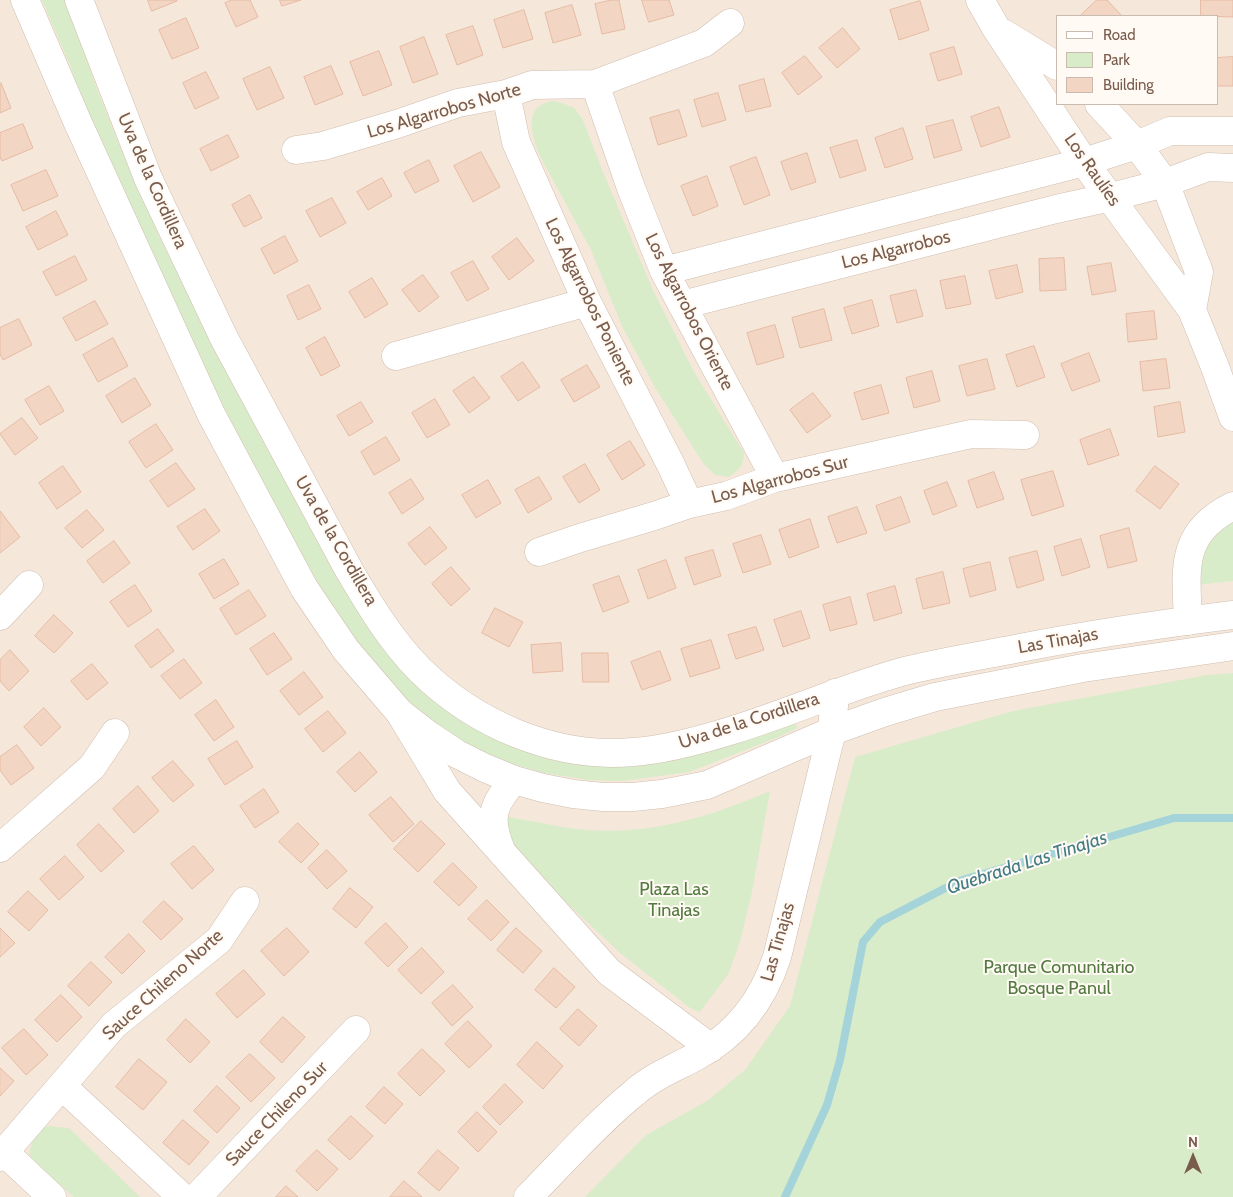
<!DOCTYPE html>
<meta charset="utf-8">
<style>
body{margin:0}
#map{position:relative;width:1233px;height:1197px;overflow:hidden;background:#fdf6ec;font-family:Cabin,sans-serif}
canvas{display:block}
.legend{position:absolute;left:1056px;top:15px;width:162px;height:90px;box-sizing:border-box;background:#fffaf3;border:1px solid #cabbb1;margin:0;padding:6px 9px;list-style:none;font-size:15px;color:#7a5c4d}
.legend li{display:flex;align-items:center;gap:10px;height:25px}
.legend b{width:25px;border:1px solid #cabbb1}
.north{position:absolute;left:1168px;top:1132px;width:50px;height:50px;-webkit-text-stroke:4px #fffaf3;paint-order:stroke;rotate:0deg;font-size:14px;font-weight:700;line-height:20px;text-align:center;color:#7a5c4d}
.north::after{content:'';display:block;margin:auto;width:18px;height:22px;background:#7a5c4d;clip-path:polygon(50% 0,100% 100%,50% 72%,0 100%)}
</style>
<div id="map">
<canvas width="1233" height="1197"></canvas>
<ul class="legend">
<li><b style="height:6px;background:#fff"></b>Road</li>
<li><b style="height:14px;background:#d8ecc9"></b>Park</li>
<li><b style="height:14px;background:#f3d5c3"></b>Building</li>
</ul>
<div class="north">N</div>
</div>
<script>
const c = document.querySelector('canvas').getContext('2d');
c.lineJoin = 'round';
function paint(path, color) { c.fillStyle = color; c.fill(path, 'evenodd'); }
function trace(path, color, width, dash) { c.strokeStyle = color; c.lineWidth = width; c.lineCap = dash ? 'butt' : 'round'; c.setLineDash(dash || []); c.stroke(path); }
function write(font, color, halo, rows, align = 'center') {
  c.font = font + ' Cabin,sans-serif'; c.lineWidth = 4; c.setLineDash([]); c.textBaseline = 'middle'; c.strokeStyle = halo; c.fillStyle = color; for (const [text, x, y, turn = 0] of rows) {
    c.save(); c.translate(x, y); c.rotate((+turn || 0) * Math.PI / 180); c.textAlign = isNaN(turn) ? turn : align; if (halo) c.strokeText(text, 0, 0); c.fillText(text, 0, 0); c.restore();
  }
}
paint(new Path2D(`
 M0 0H1233V744L750 1197H0ZM1057 16H1217V104H1057Z`), '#f5e8da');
paint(new Path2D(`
 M42 0H67L95 84 120 147 159 236 215 348 354 600 540 753 794 721 797 728 776 738 689 772 623 781 589 780 544 773 492 758 460 741 430 719 388 683 333 607 298 549 222 404 83 104 70 65Z
 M552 101 562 103 574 108 582 118 603 172 653 290 694 372 744 453C744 465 738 472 728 477L715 475 703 463 656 389 623 328 591 250 542 160C533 140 520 107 552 101Z
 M1233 518V581L1195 585 1202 546Z
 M1233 673V1197H585L646 1135 707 1101 745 1070 790 1006 855 757 1013 711 1207 675Z
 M770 791 752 892 741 938 729 973 700 1012 690 1008 619 952 567 903 500 829 501 818 508 817C535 821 561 828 588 830 652 835 712 816 770 791Z
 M48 1126 69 1128 140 1197H74L36 1164 29 1154C32 1141 35 1131 48 1126Z`), '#d8ecc9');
trace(new Path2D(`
 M785 1197 827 1105 840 1060 863 942 880 922 959 881 1174 818H1233`), '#a5d3da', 8);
const building = new Path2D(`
 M148 0H177V1L152 11Z
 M232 0H250L258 17 236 27 225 3Z
 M280 0H301L282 6Z
 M612 0H619L625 29 602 34 595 4Z
 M642 0H669L674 15 649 22Z
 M1097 0H1107L1122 16H1080Z
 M1201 0H1233V17L1201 16Z
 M920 1 929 30 899 40 890 10Z
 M572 5 581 35 553 43 545 13Z
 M524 10 533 39 503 48 494 20Z
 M186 18 199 48 172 59 159 30Z
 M473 26 483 55 457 65 446 35Z
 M843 28 860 49 837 68 819 48Z
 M424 37 438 74 413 83 400 47Z
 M954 47 962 74 938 81 930 54Z
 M379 51 392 85 363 96 350 62Z
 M805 56 822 77 798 95 782 73Z
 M1233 57V86H1217V58Z
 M331 66 343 94 315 105 304 77Z
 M270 67 284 98 257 110 243 79Z
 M206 72 219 98 195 109 183 83Z
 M764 79 771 106 746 112 739 86Z
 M1 83 11 108 0 113V84Z
 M718 93 726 120 702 127 694 100Z
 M999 107 1010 137 981 147 971 117Z
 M679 110 687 136 658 145 650 118Z
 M953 120 962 150 934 158 926 127Z
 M23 124 33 148 2 161 0 157V133Z
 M903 128 913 159 885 168 875 138Z
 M228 135 239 157 211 171 200 149Z
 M857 140 866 170 840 178 830 148Z
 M481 152 500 187 473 202 454 166Z
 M807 153 816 182 791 190 781 162Z
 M756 157 770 195 744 205 730 167Z
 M429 160 439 181 415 193 404 173Z
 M46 170 58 196 23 211 11 185Z
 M707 176 718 206 693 216 681 186Z
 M382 178 392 196 368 210 357 192Z
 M250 195 262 218 244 227 232 205Z
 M332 198 346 223 320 237 306 211Z
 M56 211 68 235 38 250 26 227Z
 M285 236 298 261 274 274 261 249Z
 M517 238 534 261 509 280 492 257Z
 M75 256 87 280 56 296 43 272Z
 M1064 258 1066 290 1040 291 1039 259Z
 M473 261 489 289 467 301 451 273Z
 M1111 263 1116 291 1092 295 1087 267Z
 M1017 265 1023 292 996 299 989 271Z
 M423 275 439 297 419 312 402 290Z
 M965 276 971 304 946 309 940 281Z
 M372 278 388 304 365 318 349 292Z
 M309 285 321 309 298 320 287 296Z
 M916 290 923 316 897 323 890 296Z
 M872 300 879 326 852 334 844 308Z
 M95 301 108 324 76 341 63 318Z
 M824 309 832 340 800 348 792 318Z
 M1154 311 1157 339 1128 342 1126 314Z
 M19 319 32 345 3 360 0 354V328Z
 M775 325 784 357 757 365 747 333Z
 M325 337 340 366 321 376 306 348Z
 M113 338 128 366 98 382 83 355Z
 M1034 346 1045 377 1017 387 1006 355Z
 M1089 353 1100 381 1072 391 1061 364Z
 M987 359 995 389 967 396 959 366Z
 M1166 359 1170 388 1143 391 1140 362Z
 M523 362 540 387 518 401 501 377Z
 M587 365 600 387 574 402 561 380Z
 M932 371 940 401 914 408 906 378Z
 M474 377 490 398 469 413 453 391Z
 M135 378 151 405 122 423 106 396Z
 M881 385 889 413 862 420 854 393Z
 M49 386 64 411 40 425 25 400Z
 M813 393 831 416 807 433 790 410Z
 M435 399 450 425 427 438 412 413Z
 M361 402 373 422 349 436 337 416Z
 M1180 402 1185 432 1158 437 1154 407Z
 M22 418 38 438 15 455 0 434Z
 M156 424 173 450 146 468 129 442Z
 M1110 429 1119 455 1088 465 1080 440Z
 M386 437 400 460 374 475 361 452Z
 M630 441 645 465 622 480 607 455Z
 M176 463 195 489 168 507 150 481Z
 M585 464 600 490 579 503 563 477Z
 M63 466 81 492 57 509 39 483Z
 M1155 466 1179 484 1160 509 1136 491Z
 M1053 471 1064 506 1032 516 1021 480Z
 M994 472 1004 499 977 508 968 481Z
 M539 477 552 499 528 513 515 490Z
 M411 479 424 499 402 514 389 493Z
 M488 480 501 503 476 518 462 495Z
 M947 482 957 506 933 515 924 491Z
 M901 497 910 522 885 531 876 506Z
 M857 507 867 533 837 543 828 517Z
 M205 509 220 531 193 550 177 527Z
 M87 510 104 530 82 548 65 528Z
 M0 511 20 537 0 553Z
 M810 519 819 547 789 558 779 530Z
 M430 527 447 548 425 565 408 544Z
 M1129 528 1137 561 1108 568 1100 536Z
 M761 535 771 564 743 573 733 544Z
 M1081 539 1090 567 1062 576 1054 547Z
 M114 541 130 563 103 583 87 561Z
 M713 550 721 576 694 585 685 558Z
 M1037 551 1044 580 1017 588 1009 558Z
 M224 559 239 584 214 599 199 574Z
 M666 560 676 588 648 599 638 570Z
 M990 562 996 590 970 597 963 569Z
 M451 567 470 589 451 606 432 584Z
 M943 572 950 603 923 609 916 579Z
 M619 576 629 602 603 612 593 585Z
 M135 585 152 611 128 627 110 602Z
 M895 586 902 613 874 621 867 594Z
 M249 590 266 616 236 635 220 609Z
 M850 597 857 624 830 631 823 605Z
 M495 608 523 622 509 647 482 633Z
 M801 611 810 638 783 647 774 620Z
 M54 615 73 633 54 653 35 636Z
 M756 627 764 650 736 659 728 635Z
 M158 629 174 651 151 668 135 646Z
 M274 633 292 659 267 675 250 649Z
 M711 640 720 668 690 677 681 649Z
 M561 643 563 671 533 673 531 645Z
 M10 650 29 671 9 691 0 681V660Z
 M660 651 671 680 642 690 631 662Z
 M582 653H608L609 682H583Z
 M184 659 202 683 180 699 161 676Z
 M92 664 108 683 87 700 71 681Z
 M304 672 323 697 299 715 280 691Z
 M216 700 234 727 214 741 195 715Z
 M44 708 61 727 41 746 24 727Z
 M328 711 346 733 323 752 305 729Z
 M237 741 253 767 225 785 208 759Z
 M17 745 34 768 11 785 0 770V757Z
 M360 752 377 772 355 792 337 772Z
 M173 761 194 785 173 802 152 778Z
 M138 786 159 811 134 833 113 809Z
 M264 789 279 812 255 828 240 806Z
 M391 797 414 824 393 842 369 815Z
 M421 821 445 844 418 872 394 849Z
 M298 823 319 844 301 863 279 842Z
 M99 824 124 851 101 872 77 845Z
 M194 846 214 870 192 889 171 864Z
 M327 850 347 871 327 889 308 868Z
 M65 856 84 877 59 900 40 879Z
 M453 863 477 887 459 906 434 882Z
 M350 888 373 907 356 928 333 909Z
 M28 891 48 910 29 931 8 912Z
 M487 900 509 922 491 941 468 919Z
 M164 901 183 919 161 940 143 922Z
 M386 923 408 947 388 967 365 943Z
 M0 928 15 943 0 957Z
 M287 928 309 952 284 976 261 951Z
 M516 928 542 951 523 973 497 950Z
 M129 934 145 951 122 974 105 957Z
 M422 948 444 972 421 994 398 970Z
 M91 962 112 982 89 1006 68 986Z
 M554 968 575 987 556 1008 535 990Z
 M244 970 265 994 237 1018 216 994Z
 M453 985 473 1007 452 1026 432 1003Z
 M61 995 82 1017 57 1042 35 1020Z
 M578 1009 597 1026 579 1046 560 1029Z
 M283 1017 305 1037 282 1063 260 1042Z
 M186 1019 210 1042 190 1063 167 1040Z
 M468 1021 492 1046 469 1068 445 1044Z
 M24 1029 48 1055 26 1075 2 1048Z
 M537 1042 563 1066 543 1089 517 1065Z
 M422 1049 445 1071 420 1096 398 1074Z
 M250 1054 275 1078 251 1102 226 1077Z
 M139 1059 167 1082 143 1110 116 1087Z
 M0 1068 14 1081 0 1096Z
 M505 1084 523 1102 500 1125 483 1107Z
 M217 1086 240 1108 217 1133 194 1111Z
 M384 1087 403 1104 385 1124 366 1107Z
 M477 1112 497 1132 478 1152 458 1132Z
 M351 1116 373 1136 350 1160 328 1140Z
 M183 1120 209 1142 189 1165 163 1143Z
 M317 1150 338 1169 317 1191 296 1171Z
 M438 1150 459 1168 439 1191 418 1173Z
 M404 1181 422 1197H390Z
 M286 1186 298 1197H276Z`);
paint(building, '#f3d5c3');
trace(building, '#e6bba3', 1);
const minor = new Path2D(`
 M980 0 996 28 1084 162 1192 310 1215 367 1233 417
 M1003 33 1057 66
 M595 84 631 188 664 271 775 478
 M506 94 516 142 587 302 671 465 689 504
 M1099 104 1137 145 1165 183 1199 272 1192 310
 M296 150 323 146 397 124 458 103 506 94 532 85 595 84 704 43 730 23
 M664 271 1084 162 1137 145 1170 131H1233
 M682 305 1056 209 1111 197 1165 183 1208 167 1233 168
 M396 356 587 302
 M539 552 580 538 654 516 689 504 726 496 775 478 971 434 1025 435
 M0 616 29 585
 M1188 621C1186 569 1179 533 1233 506
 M400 713 447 791 609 972 711 1048
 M0 848 92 767 115 733
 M501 850C488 818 492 806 514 780
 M62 1086 182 1197
 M4 1152 52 1197
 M0 1157 114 1025 219 940 245 901
 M197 1197 356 1030
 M528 1197C563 1162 596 1124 634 1093 652 1077 674 1068 695 1057 737 1035 763 1000 777 957L826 755 832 731 835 693`);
const tertiary = new Path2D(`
 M25 0 78 123 211 414 304 588 346 650 400 713 430 736 457 754 485 768 514 780 543 788 573 794 603 797H633L662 794 707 785 832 731 885 712 935 697 1083 668 1233 646
 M79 0 148 178 224 338 349 570C369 604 391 641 420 670 475 724 554 759 633 752 666 750 701 740 733 730 791 712 846 687 905 671 941 662 978 656 1015 649 1087 635 1160 624 1233 615`);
trace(minor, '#d1beb0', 29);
trace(tertiary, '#d1beb0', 29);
trace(minor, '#fff', 28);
trace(tertiary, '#fff', 28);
write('18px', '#7a5c4d', '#fffaf3', [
 ["Los Algarrobos Norte",444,111,-16],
 ["Los Raulíes",1092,170,55],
 ["Uva de la Cordillera",152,181,66],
 ["Los Algarrobos",896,250,-14],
 ["Los Algarrobos Poniente",590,302,64],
 ["Los Algarrobos Oriente",689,312,63],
 ["Los Algarrobos Sur",780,480,-15],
 ["Uva de la Cordillera",336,541,60],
 ["Las Tinajas",1058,641,-10],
 ["Uva de la Cordillera",749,721,-18],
 ["Las Tinajas",778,942,-74],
 ["Sauce Chileno Norte",163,985,-42],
 ["Sauce Chileno Sur",277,1114,-46]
]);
write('18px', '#537a41', '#fffaf3', [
 ["Plaza Las",674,890],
 ["Tinajas",674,911],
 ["Parque Comunitario",1059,968],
 ["Bosque Panul",1059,989]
]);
write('italic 19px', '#437c86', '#fffaf3', [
 ["Quebrada Las Tinajas",1027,863,-18]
]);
</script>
